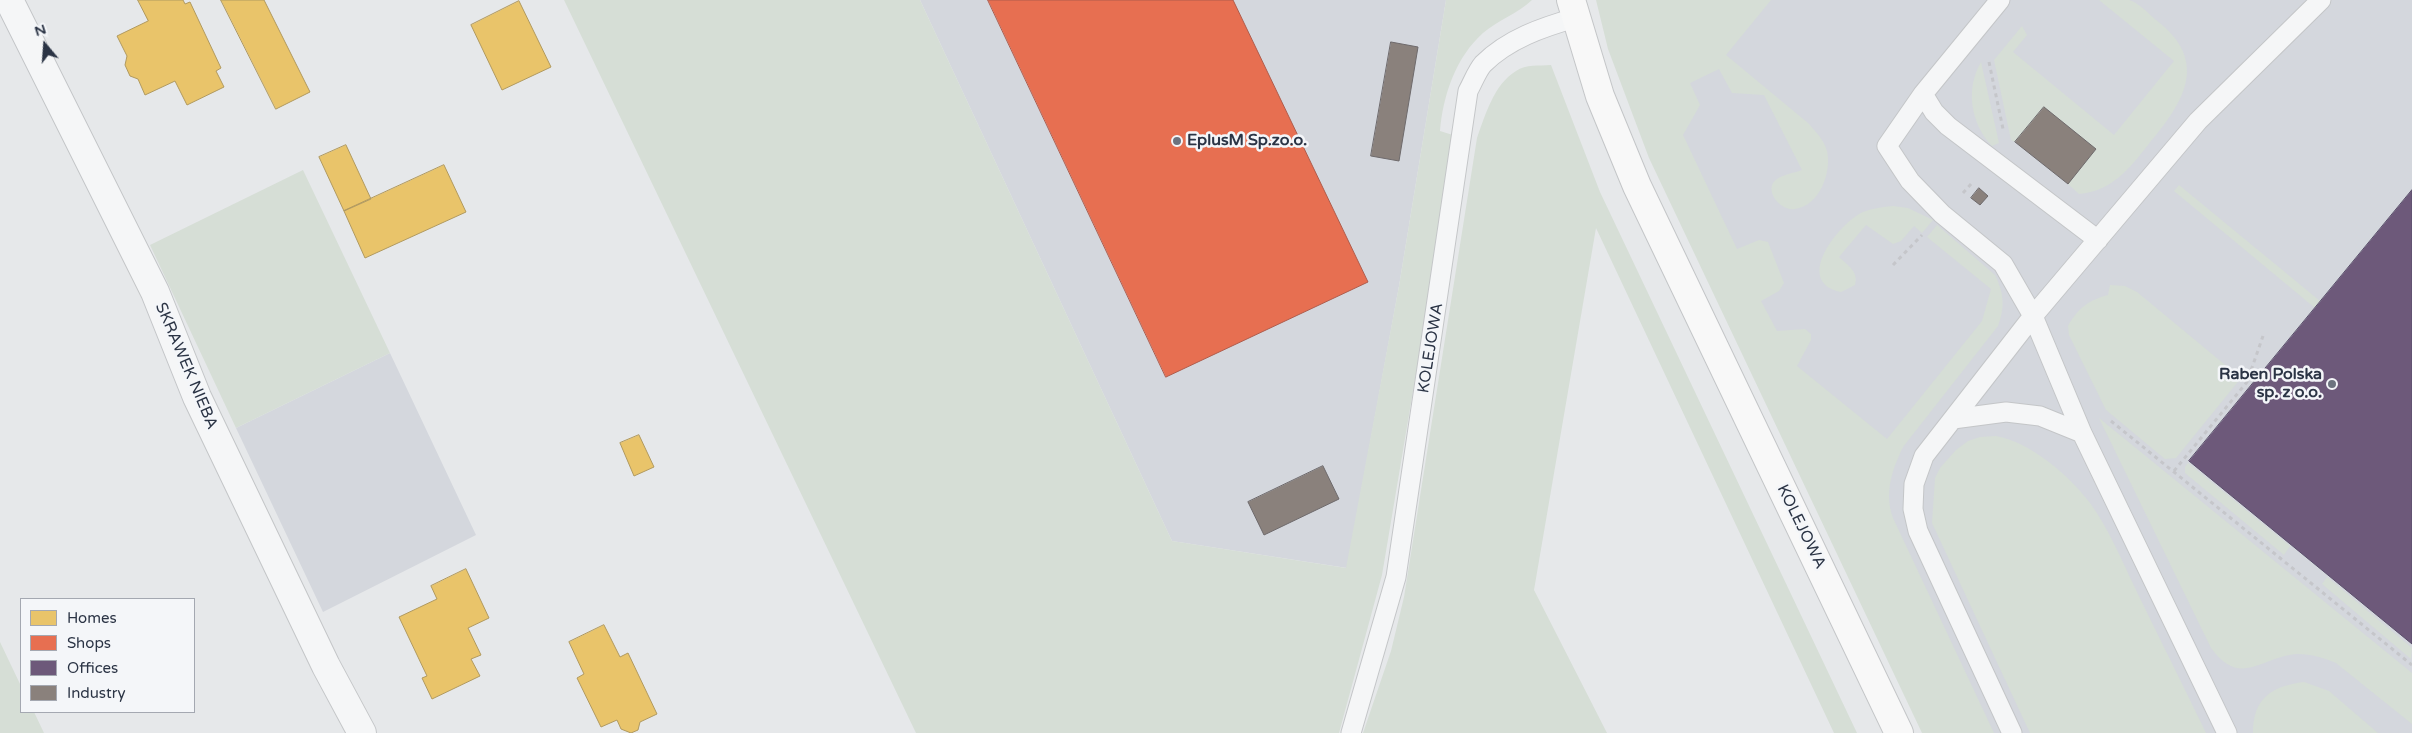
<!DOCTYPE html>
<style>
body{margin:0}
#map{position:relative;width:2412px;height:733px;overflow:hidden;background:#e6e8ea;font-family:"Varela Round",sans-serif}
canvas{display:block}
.legend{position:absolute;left:20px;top:598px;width:175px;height:115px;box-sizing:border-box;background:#f4f6f9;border:1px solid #a4a8b1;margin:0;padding:6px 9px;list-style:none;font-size:15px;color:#2b3445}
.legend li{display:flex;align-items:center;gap:10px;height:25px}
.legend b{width:25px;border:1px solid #a4a8b1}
.north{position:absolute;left:20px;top:20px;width:50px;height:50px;-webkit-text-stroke:4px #f4f6f9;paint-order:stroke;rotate:342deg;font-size:14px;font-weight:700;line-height:20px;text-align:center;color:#2b3445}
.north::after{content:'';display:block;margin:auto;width:18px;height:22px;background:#2b3445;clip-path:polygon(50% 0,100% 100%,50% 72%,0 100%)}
</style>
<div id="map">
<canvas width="2412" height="733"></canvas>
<ul class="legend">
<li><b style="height:14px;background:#e9c46a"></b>Homes</li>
<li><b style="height:14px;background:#e76f51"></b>Shops</li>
<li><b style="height:14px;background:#6d597a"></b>Offices</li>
<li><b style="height:14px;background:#8a817c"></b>Industry</li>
</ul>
<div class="north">N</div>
</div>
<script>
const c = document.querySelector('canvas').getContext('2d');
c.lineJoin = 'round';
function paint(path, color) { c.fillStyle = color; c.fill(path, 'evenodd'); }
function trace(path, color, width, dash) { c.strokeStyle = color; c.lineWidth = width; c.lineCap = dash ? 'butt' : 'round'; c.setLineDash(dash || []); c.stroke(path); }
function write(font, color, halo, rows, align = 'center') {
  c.font = font + ' "Varela Round",sans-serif'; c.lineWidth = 5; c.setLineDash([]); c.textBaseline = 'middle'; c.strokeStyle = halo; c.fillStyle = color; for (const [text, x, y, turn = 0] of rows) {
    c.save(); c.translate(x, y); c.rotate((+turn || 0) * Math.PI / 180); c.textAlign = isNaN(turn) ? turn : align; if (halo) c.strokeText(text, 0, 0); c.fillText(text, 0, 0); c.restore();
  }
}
paint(new Path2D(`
 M920 0H1446L1399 286 1347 568 1172 541Z
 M1752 0H2412V733H1967L1800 394 1663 98Z
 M390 353 476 535 323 612 236 428Z`), '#d4d7dd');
paint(new Path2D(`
 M564 0H920L1172 541 1346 568 1399 286 1446 0H1532C1519 13 1498 20 1483 33 1456 57 1443 95 1440 131L1456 136 1382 575 1339 733H916Z
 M1596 0H1771L1726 55 1808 123C1816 132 1824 140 1827 151 1832 173 1819 206 1795 209 1781 212 1762 189 1777 179 1784 174 1795 173 1802 170L1764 95 1732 93 1719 69 1690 83 1700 105 1683 135 1737 249 1759 240 1768 242 1784 283 1779 291 1761 301 1777 331 1805 329 1811 334V340L1797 366 1887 439 1982 321 1991 289 1927 237 1937 225 1995 275C2004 293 2005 307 1998 326L1903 447C1892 470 1884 493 1893 518L1994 733H1922L1649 158 1608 49Z
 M2099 0C2108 0 2120 0 2129 0 2138 2 2149 14 2156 20 2211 62 2183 103 2148 145 2129 169 2112 191 2079 194L2068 184 2096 149 2044 107 2015 142 2011 140 1994 60 2022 26 2027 35 2013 52 2114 135 2174 61Z
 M1981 62 1999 143 1992 146C1971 124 1965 89 1981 62Z
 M1551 65 1600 192 1857 733H1834L1596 228 1534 590 1607 733H1363L1391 651 1404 597 1477 138C1485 116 1494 84 1516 71 1526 64 1539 66 1551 65Z
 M303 170 390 353 236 428 150 245Z
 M2179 185 2320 301 2315 308 2174 191Z
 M1893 206 1908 208 1933 220 1922 233 1914 226 1901 241 1893 244 1866 225 1839 257C1847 265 1859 271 1855 285L1841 292C1792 282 1839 223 1863 212 1873 208 1883 207 1893 206Z
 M2110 285 2125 286 2137 292 2241 378 2176 458 2165 459 2106 410 2069 335 2068 326C2078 308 2089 300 2108 295Z
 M2099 418 2412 673V724L2336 663C2325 658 2311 654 2298 654 2261 656 2241 689 2211 648Z
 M1996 436C2030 442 2069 475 2090 503 2109 529 2122 561 2136 590 2159 638 2183 685 2206 733H2030L1932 523 1935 478 1940 468 1956 450 1968 441 1980 437Z
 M2188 463 2290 546 2284 555 2185 473V467Z
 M2327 577 2412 648 2411 659 2322 584Z
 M0 642 21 686V712H34L44 733H0Z
 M2304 682 2329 691 2378 733H2253C2253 698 2272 686 2304 682Z`), '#d6ded6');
const homes = new Path2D(`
 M138 0H183L185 4 190 2 221 68 216 71 224 87 187 105 175 81 145 95 138 79 130 76 125 65 127 56 117 36 148 21Z
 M221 0H264L310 92 276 109Z
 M519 1 551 67 502 90 471 25Z
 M346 145 371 199 344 211 319 157Z
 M444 165 466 212 365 258 344 211Z
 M639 435 654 467 634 476 620 443Z
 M466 569 489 618 468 628 481 655 471 659 480 676 432 699 422 678 427 676 399 617 437 599 431 586Z
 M604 625 620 657 628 653 657 714 640 722 638 730 631 733 621 729 617 720 601 727 577 678 584 674 569 642Z`);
paint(homes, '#e9c46a');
trace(homes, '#b0995f', 1);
const shops = new Path2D(`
 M988 0H1233L1368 282 1166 377Z`);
paint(shops, '#e76f51');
trace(shops, '#af5d4d', 1);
const offices = new Path2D(`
 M2412 190V644L2189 461Z`);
paint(offices, '#6d597a');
trace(offices, '#594e6a', 1);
const industry = new Path2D(`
 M1391 42 1418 47 1399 161 1371 156Z
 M2044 107 2096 149 2068 184 2015 142Z
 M1979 188 1988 196 1980 205 1971 198Z
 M1323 466 1339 499 1264 535 1248 502Z`);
paint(industry, '#8a817c');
trace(industry, '#6e6a6c', 1);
const lane = new Path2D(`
 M2000 0 1923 94 1887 146 1910 181 1942 214 2003 264 2033 316 2082 433 2227 733
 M1923 94 1934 112 1948 126 2098 240
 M1953 419 2006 412 2040 416 2082 433
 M1351 733 1396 577 1468 91C1473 82 1477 71 1483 64 1508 39 1543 27 1575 18
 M2012 733 1918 531 1913 509 1914 484 1924 456 2033 316 2198 121 2321 0`);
const street = new Path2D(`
 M9 0 155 292 197 397 326 666 362 733`);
const secondary = new Path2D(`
 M1571 0 1600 96 1637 186 1899 733`);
trace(lane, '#c4c6c8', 21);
trace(street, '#c4c6c8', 30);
trace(secondary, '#c4c6c8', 30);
trace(new Path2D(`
 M1989 62 2003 129
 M1963 193 1972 183
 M1893 265 1922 235
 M2111 421 2412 665
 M2174 471 2247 382 2263 336`), '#c5c6ca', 3, [4, 4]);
trace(lane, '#f5f6f7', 19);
trace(street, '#f5f6f7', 28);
trace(secondary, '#f8f8f8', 28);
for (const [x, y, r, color] of [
 [1177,141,5,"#6c737f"],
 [2332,384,5,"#6c737f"]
]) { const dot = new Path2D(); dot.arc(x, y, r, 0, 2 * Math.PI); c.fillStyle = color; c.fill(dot); trace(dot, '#f4f6f9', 2); }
write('bold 16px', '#2b3445', '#f4f6f9', [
 ["EplusM Sp.zo.o.",1187,141],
 ["Raben Polska",2322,375,"right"],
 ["sp. z o.o.",2322,393,"right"]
], 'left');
write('16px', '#2b3445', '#f4f6f9', [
 ["KOLEJOWA",1431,348,-81],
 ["SKRAWEK NIEBA",186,366,67],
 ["KOLEJOWA",1801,527,64]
]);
</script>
